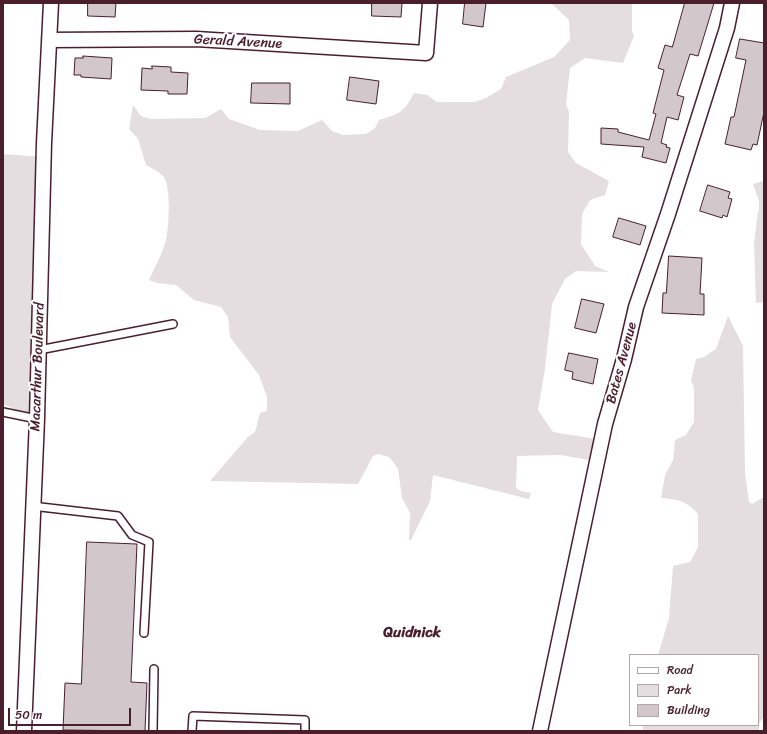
<!DOCTYPE html>
<style>
body{margin:0}
#map{position:relative;width:767px;height:734px;overflow:hidden;background:#fff;font-family:Sriracha,sans-serif}
canvas{display:block}
.frame{position:absolute;inset:0;border:4px solid #4a1f2b;pointer-events:none}
.legend{position:absolute;left:629px;top:654px;width:130px;height:72px;box-sizing:border-box;background:#fff;border:1px solid #b7a5aa;margin:0;padding:5px 7px;list-style:none;font-size:12px;color:#4a1f2b}
.legend li{display:flex;align-items:center;gap:8px;height:20px}
.legend b{width:20px;border:1px solid #b7a5aa}
.scale{position:absolute;left:8px;top:708px;width:123px;height:18px;box-sizing:border-box;border:2px solid #4a1f2b;border-top:0;padding-left:5px;font-size:12px;line-height:14px;white-space:nowrap;color:#4a1f2b;-webkit-text-stroke:3px #fff;paint-order:stroke}
</style>
<div id="map">
<canvas width="767" height="734"></canvas>
<div class="frame"></div>
<ul class="legend">
<li><b style="height:5px;background:#fff"></b>Road</li>
<li><b style="height:11px;background:#e5dee0"></b>Park</li>
<li><b style="height:11px;background:#d2c7cb"></b>Building</li>
</ul>
<div class="scale">50 m</div>
</div>
<script>
const c = document.querySelector('canvas').getContext('2d');
c.lineJoin = 'round';
function paint(path, color) { c.fillStyle = color; c.fill(path, 'evenodd'); }
function trace(path, color, width, dash) { c.strokeStyle = color; c.lineWidth = width; c.lineCap = dash ? 'butt' : 'round'; c.setLineDash(dash || []); c.stroke(path); }
function write(font, color, halo, rows, align = 'center') {
  c.font = font + ' Sriracha,sans-serif'; c.lineWidth = 4; c.setLineDash([]); c.textBaseline = 'middle'; c.strokeStyle = halo; c.fillStyle = color; for (const [text, x, y, turn = 0] of rows) {
    c.save(); c.translate(x, y); c.rotate((+turn || 0) * Math.PI / 180); c.textAlign = isNaN(turn) ? turn : align; if (halo) c.strokeText(text, 0, 0); c.fillText(text, 0, 0); c.restore();
  }
}
paint(new Path2D(`
 M551 3H632V31L634 36 623 63 585 58 570 68 566 104 569 112 568 152 576 163 609 181 605 195 590 200 582 214 581 244 595 266 609 272 576 271 565 279 552 304 545 369 538 410 553 432 602 440 595 461 560 455 517 456 516 488 521 491 531 493 529 499 433 475 430 501 411 540H409L410 513 402 498 398 469 394 463 389 457 378 454 373 456 358 484 210 481 248 437 255 432 260 413 267 411V397L259 375 230 337 228 317 221 307 194 300 176 285 157 283 149 280C155 267 162 254 166 240 169 227 171 188 164 177 160 172 151 168 146 165L138 139 129 129 133 105 141 116 150 119 205 118 221 109 229 119 260 130 298 131 322 120 332 131 343 135 366 134 375 128 379 120C399 114 404 113 414 93L427 95 437 102H475L486 98 501 89 506 77 554 57 570 40 569 20Z
 M3 154 43 157 36 416 16 411 14 409 3 404Z
 M764 181V302L756 303 754 243 758 212 759 211V201L753 184Z
 M728 316 743 346 745 473 749 502 752 504 764 497V717L759 723V731H643V725H758V655H658L669 618 673 566 690 562 698 547V514C686 500 678 500 661 498L665 475 673 460 675 440 686 435 694 422V387L691 381 696 359 704 357 716 349Z`), '#e5dee0');
const building = new Path2D(`
 M88 3H116L115 17 88 16Z
 M372 3H402L401 17 372 16Z
 M465 3H486L483 27 463 24Z
 M685 3H714L698 56 690 54 677 95 684 97 678 120 667 117 661 143 667 145 666 147 670 148 666 163 642 157 644 147 601 144V128L618 129V132L649 140 656 114 653 113 664 70 658 68 665 45 672 47Z
 M740 39 764 43V112L757 145 753 144 751 150 725 144 731 117H734L746 60 736 58Z
 M83 56 112 58 111 79 81 77V75H74L75 58H83Z
 M152 66 171 67V72L188 73 187 94H168V91L141 90 142 68 152 69Z
 M350 77 379 81 376 104 347 100Z
 M252 83H290V104L251 103Z
 M708 185 730 192 728 198 732 199 727 217 723 215 722 218 700 211Z
 M619 218 646 226 640 245 613 237Z
 M669 256 702 258 700 294H704V315L662 313 663 293H666Z
 M582 299 604 304 596 333 575 328Z
 M569 353 598 359 593 384 572 379 573 372 565 370Z
 M87 542 137 544 131 682 147 683 145 731 63 730 65 683 81 684Z`);
paint(building, '#d2c7cb');
trace(building, '#4a1f2b', 1);
const service = new Path2D(`
 M39 350 173 324
 M3 412 37 419
 M32 506 118 516 132 535 149 542 144 633
 M153 731 154 669
 M192 731 193 716 305 720V731`);
const minor = new Path2D(`
 M49 40 196 39 426 53 430 3
 M24 731 37 419 44 143 51 3
 M540 731 605 424 624 359 636 307 668 214 727 28 732 3`);
trace(service, '#4a1f2b', 10);
trace(minor, '#4a1f2b', 17);
trace(service, '#fff', 7);
trace(minor, '#fff', 14);
write('14px', '#4a1f2b', '#fff', [
 ["Gerald Avenue",238,42,3],
 ["Bates Avenue",622,363,-75],
 ["Macarthur Boulevard",38,367,-88]
]);
write('bold 15px', '#4a1f2b', '#fff', [
 ["Quidnick",412,633]
]);
</script>
